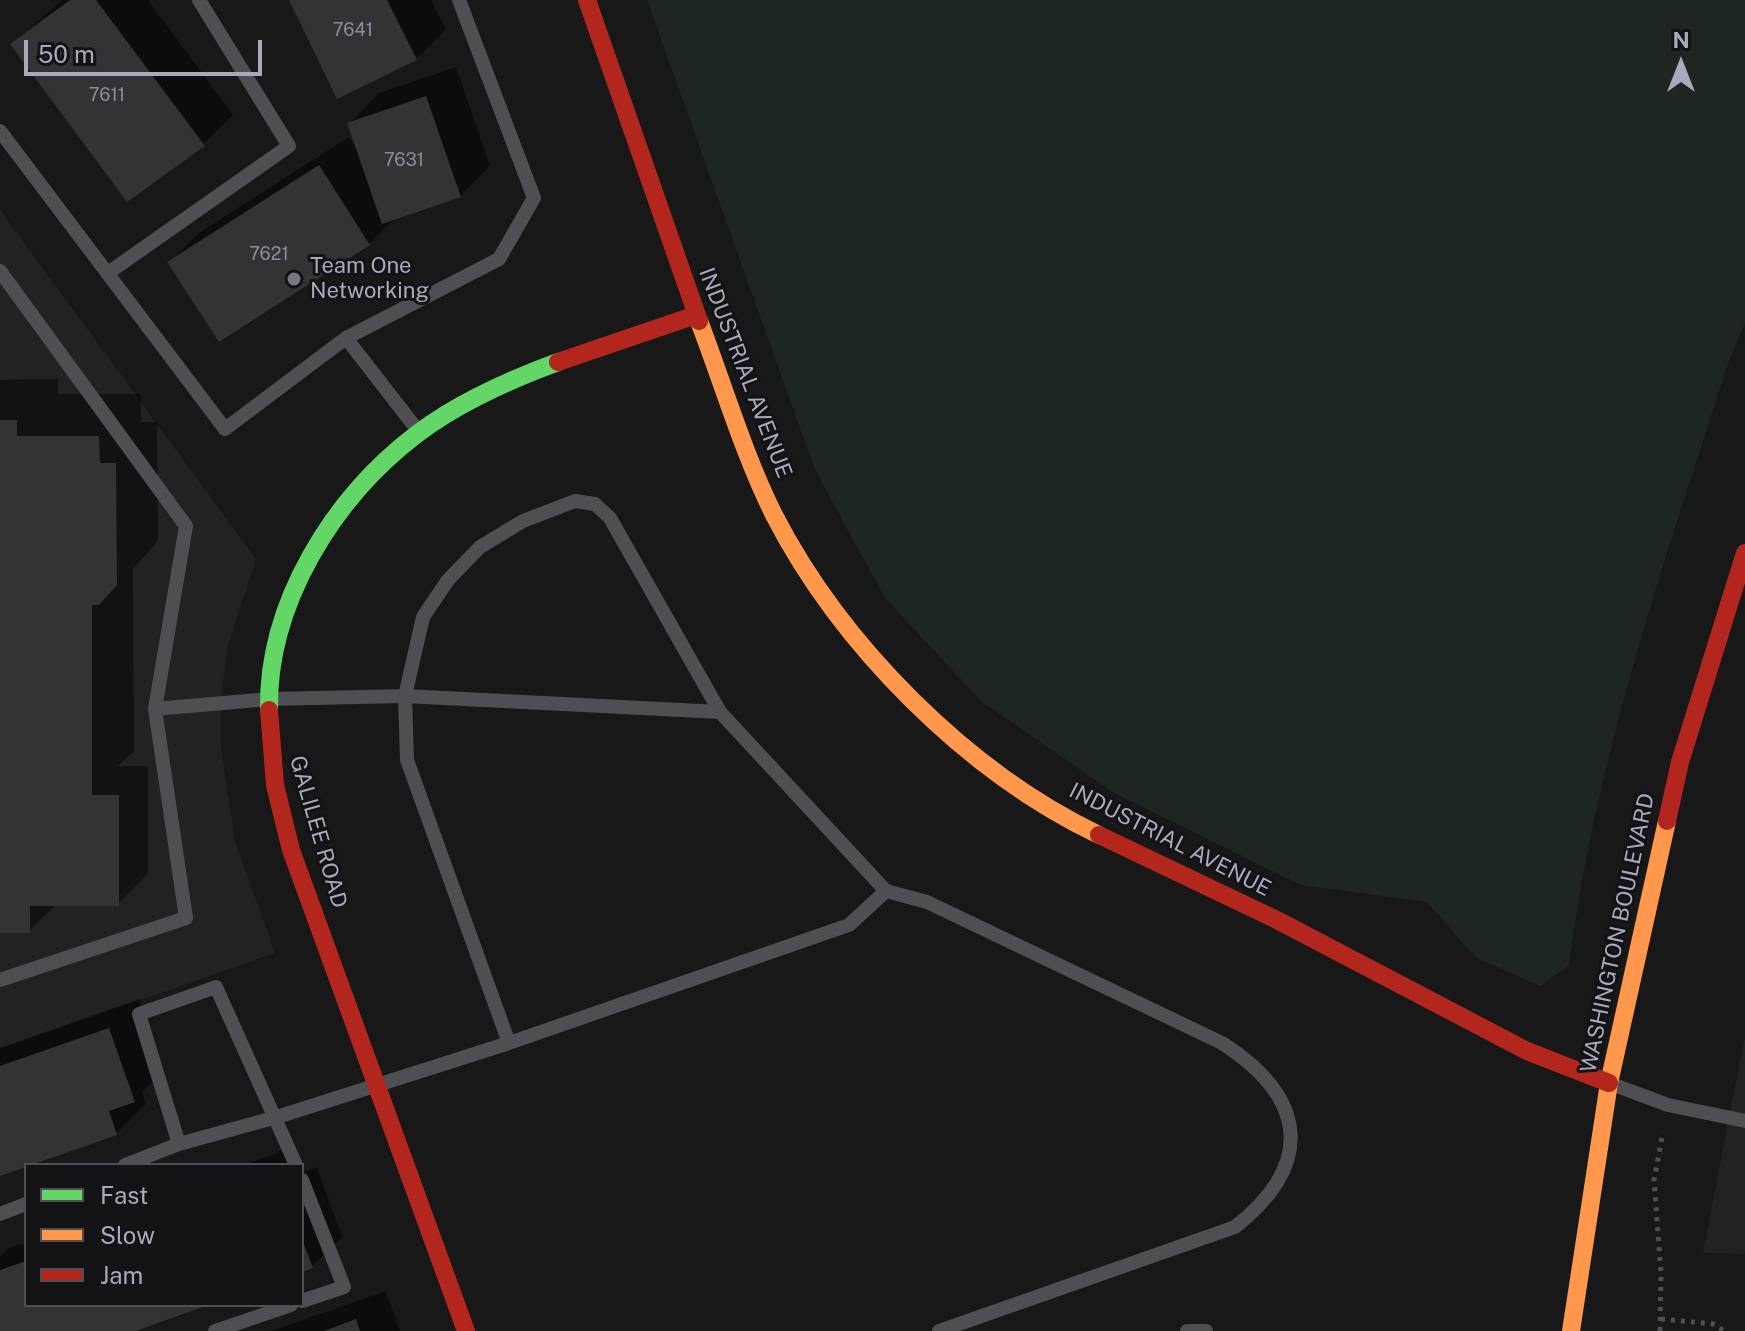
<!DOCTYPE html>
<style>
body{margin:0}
#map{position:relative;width:1745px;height:1331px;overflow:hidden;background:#181819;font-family:"Public Sans",sans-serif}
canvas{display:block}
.legend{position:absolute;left:24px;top:1163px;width:280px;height:144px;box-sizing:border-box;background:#131215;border:2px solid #4f4f57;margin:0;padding:10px 14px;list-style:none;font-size:24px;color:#a8aabb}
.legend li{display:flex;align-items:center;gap:16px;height:40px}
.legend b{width:40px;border:2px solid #4f4f57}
.north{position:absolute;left:1641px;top:24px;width:80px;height:80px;-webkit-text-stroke:6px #131215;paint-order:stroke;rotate:0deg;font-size:22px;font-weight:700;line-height:32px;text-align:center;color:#a8aabb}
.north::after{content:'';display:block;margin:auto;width:28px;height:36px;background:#a8aabb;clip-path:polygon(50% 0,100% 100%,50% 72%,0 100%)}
.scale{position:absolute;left:24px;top:40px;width:238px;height:36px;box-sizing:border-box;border:4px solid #a8aabb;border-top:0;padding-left:10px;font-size:24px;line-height:28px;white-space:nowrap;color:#a8aabb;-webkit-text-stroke:6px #131215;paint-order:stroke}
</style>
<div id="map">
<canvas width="1745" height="1331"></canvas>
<ul class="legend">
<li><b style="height:10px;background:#63d668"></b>Fast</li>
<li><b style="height:10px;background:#ff974d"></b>Slow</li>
<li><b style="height:10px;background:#b3261e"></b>Jam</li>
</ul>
<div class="north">N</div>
<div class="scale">50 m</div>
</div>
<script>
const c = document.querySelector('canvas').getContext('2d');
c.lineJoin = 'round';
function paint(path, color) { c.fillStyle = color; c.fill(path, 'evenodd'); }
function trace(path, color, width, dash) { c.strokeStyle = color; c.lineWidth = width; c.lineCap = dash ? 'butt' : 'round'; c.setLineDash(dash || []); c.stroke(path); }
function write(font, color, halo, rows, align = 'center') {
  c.font = font + ' "Public Sans",sans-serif'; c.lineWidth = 6; c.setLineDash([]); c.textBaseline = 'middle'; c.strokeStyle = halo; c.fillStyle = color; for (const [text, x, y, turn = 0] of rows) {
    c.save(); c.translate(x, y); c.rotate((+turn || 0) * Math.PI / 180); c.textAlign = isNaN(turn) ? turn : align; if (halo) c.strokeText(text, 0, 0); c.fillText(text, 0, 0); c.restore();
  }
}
paint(new Path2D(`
 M0 210 256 559 228 646 221 697V748L235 841 275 953 0 1049Z
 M1745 1035V1254L1703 1253Z`), '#222225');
paint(new Path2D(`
 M647 0H1745V323L1729 361C1665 559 1596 757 1569 965L1540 986 1475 957 1427 902 1301 885 1114 793 981 701 885 598 815 470Z`), '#1e2621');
paint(new Path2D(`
 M62 0H148L233 115 203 144 13 44Z
 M291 0H431L446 29 416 59Z
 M456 67 490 166 460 196 395 218 369 244 170 262 199 233 349 137 356 148 350 123 379 93Z
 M58 379V394H141V422H157L158 541 133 569 134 751 118 766H148V874L118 904H57L29 931H0V380Z
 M139 999 164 1071 142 1092 146 1104 116 1134 0 1174V1048Z
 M283 1151 288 1165H244Z
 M317 1167 342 1237 312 1266 302 1270V1173Z
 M26 1243V1305H203L130 1331H0V1257L7 1249Z
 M386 1291 400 1331H271Z`), '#0007');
paint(new Path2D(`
 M70 0H96L205 146 127 202 10 44Z
 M289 0H387L417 60 337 99Z
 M426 96 461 197 382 224 347 123Z
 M319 165 370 245 219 342 167 262Z
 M0 420H17V436H99L100 463H116L117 585 99 605H92V795H119V906H30V933H0Z
 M109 1028 135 1102 109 1111 117 1135 0 1176V1066Z
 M302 1239 313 1268 302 1272Z
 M26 1261V1305H208L136 1331H0V1270Z
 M356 1319 360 1331H324Z`), '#333335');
trace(new Path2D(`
 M1661 1319 1713 1324 1724 1331
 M1660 1331 1661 1273 1654 1180 1663 1132`), '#4e4f55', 5, [4, 6]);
trace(new Path2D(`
 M0 131 225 429 346 338 499 259 534 198 459 0
 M0 271 186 526 155 709 186 918 0 980
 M108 273 289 146 199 0
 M346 338 419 432
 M886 891 927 902 1222 1043C1306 1097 1316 1163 1235 1227L939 1331
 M509 1043 407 760 405 696 423 617 448 580 480 547 523 521 575 501 595 504 610 518 720 712
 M1609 1083 1668 1105 1745 1121
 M179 1144 139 1014 216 987 296 1165
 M125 1165 179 1144 277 1117 509 1043 849 925 886 891 720 712 405 696 269 699 155 709
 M302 1180 344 1287 302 1301
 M0 1214 26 1204
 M215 1331 291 1305
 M1187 1331H1206`), '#4e4e53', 14);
trace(new Path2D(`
 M269 710C267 603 334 497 417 434 459 402 509 380 558 362`), '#63d668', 18);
trace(new Path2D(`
 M699 321C723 384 744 455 774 515 841 645 967 772 1099 835
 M1571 1331 1609 1083 1667 821`), '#ff974d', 18);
trace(new Path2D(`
 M587 0 699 321
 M558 362 696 315
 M269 710 275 785 291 850 466 1331
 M1667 821 1680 762 1745 553
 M1099 835 1277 920 1527 1051 1609 1083`), '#b3261e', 18);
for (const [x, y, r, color] of [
 [294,279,8,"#767782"]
]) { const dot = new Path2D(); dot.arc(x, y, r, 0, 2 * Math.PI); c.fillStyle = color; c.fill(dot); trace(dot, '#131215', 3); }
write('18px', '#8b8c9a', null, [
 ["7641",353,30],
 ["7611",107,95],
 ["7631",404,160],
 ["7621",269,254]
]);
write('22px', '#a8aabb', '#131215', [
 ["Team One",310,266],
 ["Networking",310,291]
], 'left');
write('22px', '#a8aabb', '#131215', [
 ["INDUSTRIAL AVENUE",745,373,69],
 ["GALILEE ROAD",318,832,74],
 ["INDUSTRIAL AVENUE",1170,840,27],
 ["WASHINGTON BOULEVARD",1618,933,-78]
]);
</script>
